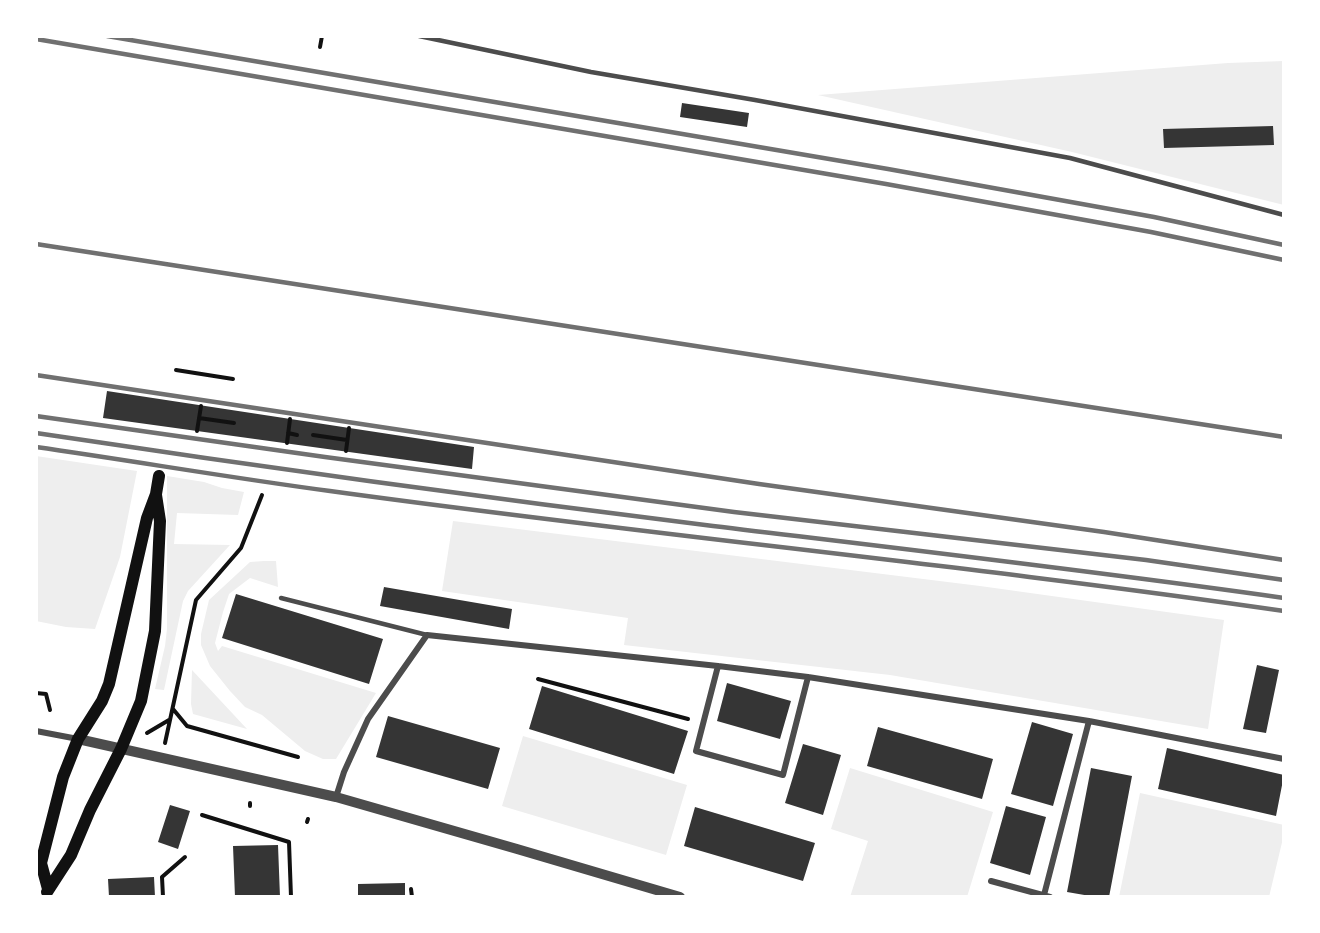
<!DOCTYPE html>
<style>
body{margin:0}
#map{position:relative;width:1320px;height:933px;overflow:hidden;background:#fff;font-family:Roboto,sans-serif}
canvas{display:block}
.frame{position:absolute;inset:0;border:38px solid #fff;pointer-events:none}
</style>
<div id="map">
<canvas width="1320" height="933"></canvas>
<div class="frame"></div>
</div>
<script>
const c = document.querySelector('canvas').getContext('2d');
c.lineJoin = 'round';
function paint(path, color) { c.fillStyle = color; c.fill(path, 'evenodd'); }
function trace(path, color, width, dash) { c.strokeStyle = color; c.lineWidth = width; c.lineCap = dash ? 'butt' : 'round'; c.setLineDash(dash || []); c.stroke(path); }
paint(new Path2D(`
 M1284 61V205L1072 152 818 95 1228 63Z
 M36 456 137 471 120 557 95 629 66 627 36 621Z
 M167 476 204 482 222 488 244 492 238 515 177 513 174 544 230 545 188 591 183 601 164 690 155 689 165 646 167 629Z
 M453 521 980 586 1224 620 1208 729 890 675 624 645 628 618 442 591Z
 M264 561H276L278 587 250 578 229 594 223 612 215 643 218 651 222 646 376 693 336 759H323L305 751 262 715 245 707 230 691 210 666 201 645V634L209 600 250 562Z
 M192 670 247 729 193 714 191 704Z
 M523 736 687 785 666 855 502 806Z
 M850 768 993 812 967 897H850L868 841 831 829Z
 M1140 793 1284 825V834L1269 897H1119Z`), '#eee');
paint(new Path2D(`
 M682 103 749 113 747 127 680 117Z
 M1273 126 1274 145 1164 148 1163 129Z
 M107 391 474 447 472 469 103 418Z
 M384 587 512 609 509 629 380 606Z
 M236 594 383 639 369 684 222 638Z
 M1257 665 1279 670 1266 733 1243 729Z
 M727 683 791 701 780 739 717 721Z
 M542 686 688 731 674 774 529 729Z
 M388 716 500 748 488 789 376 757Z
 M1032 722 1073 734 1053 806 1011 794Z
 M878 727 993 759 982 799 867 766Z
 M803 744 841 755 823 815 785 803Z
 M1167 748 1284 775 1276 816 1158 789Z
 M1091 768 1132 776 1109 897H1096L1067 892Z
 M170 805 190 811 178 849 158 842Z
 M1006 806 1046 817 1030 875 990 863Z
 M695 807 815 843 803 881 684 846Z
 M278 845 280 897H235L233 846Z
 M154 877 155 897H109L108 879Z
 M405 883V897H358V884Z`), '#353535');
trace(new Path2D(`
 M320 47 322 36
 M176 370 233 379
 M199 418 234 423
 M197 431 201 406
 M288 433 297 435
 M313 435 347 440
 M287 443 290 419
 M346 451 349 428
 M538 679 688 719
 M36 693 46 694 50 710
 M173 709 187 726 298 757
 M147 733 169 720
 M165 743 196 600 241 548 262 495
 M250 806V803
 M202 815 289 842 291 897
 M307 822 308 819
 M411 889 412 897
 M163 897 162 877 185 857`), '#111', 4);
trace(new Path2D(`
 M419 36 591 72 755 100 1070 158 1284 215
 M281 598 427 635`), '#4c4c4c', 4.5);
trace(new Path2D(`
 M718 666 696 751 783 775 808 677
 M36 731 78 739
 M336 797 344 772 368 719 427 635 718 666 808 677 1089 721 1284 759
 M991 881 1050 897
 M1044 895 1089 721`), '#4c4c4c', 6);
trace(new Path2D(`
 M78 739 336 797 517 849 680 897`), '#4c4c4c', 10);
trace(new Path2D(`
 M48 889 41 863 63 777 78 739 102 701 109 684 147 518 156 494 159 476
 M47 892 71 855 90 810 121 749 141 701 155 631 160 521 156 495`), '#111', 12);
trace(new Path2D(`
 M107 36 888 169 1154 217 1284 245
 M36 39 886 184 1151 232 1284 260
 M36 244 1284 437
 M36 375 759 484 1104 532 1284 560
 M36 416 325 457 734 512 1146 560 1284 580
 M36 433C261 467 487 498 713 526 903 549 1094 571 1284 598
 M36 447C134 461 232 478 330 491 648 535 967 565 1284 611`), '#707070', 4.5);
</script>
